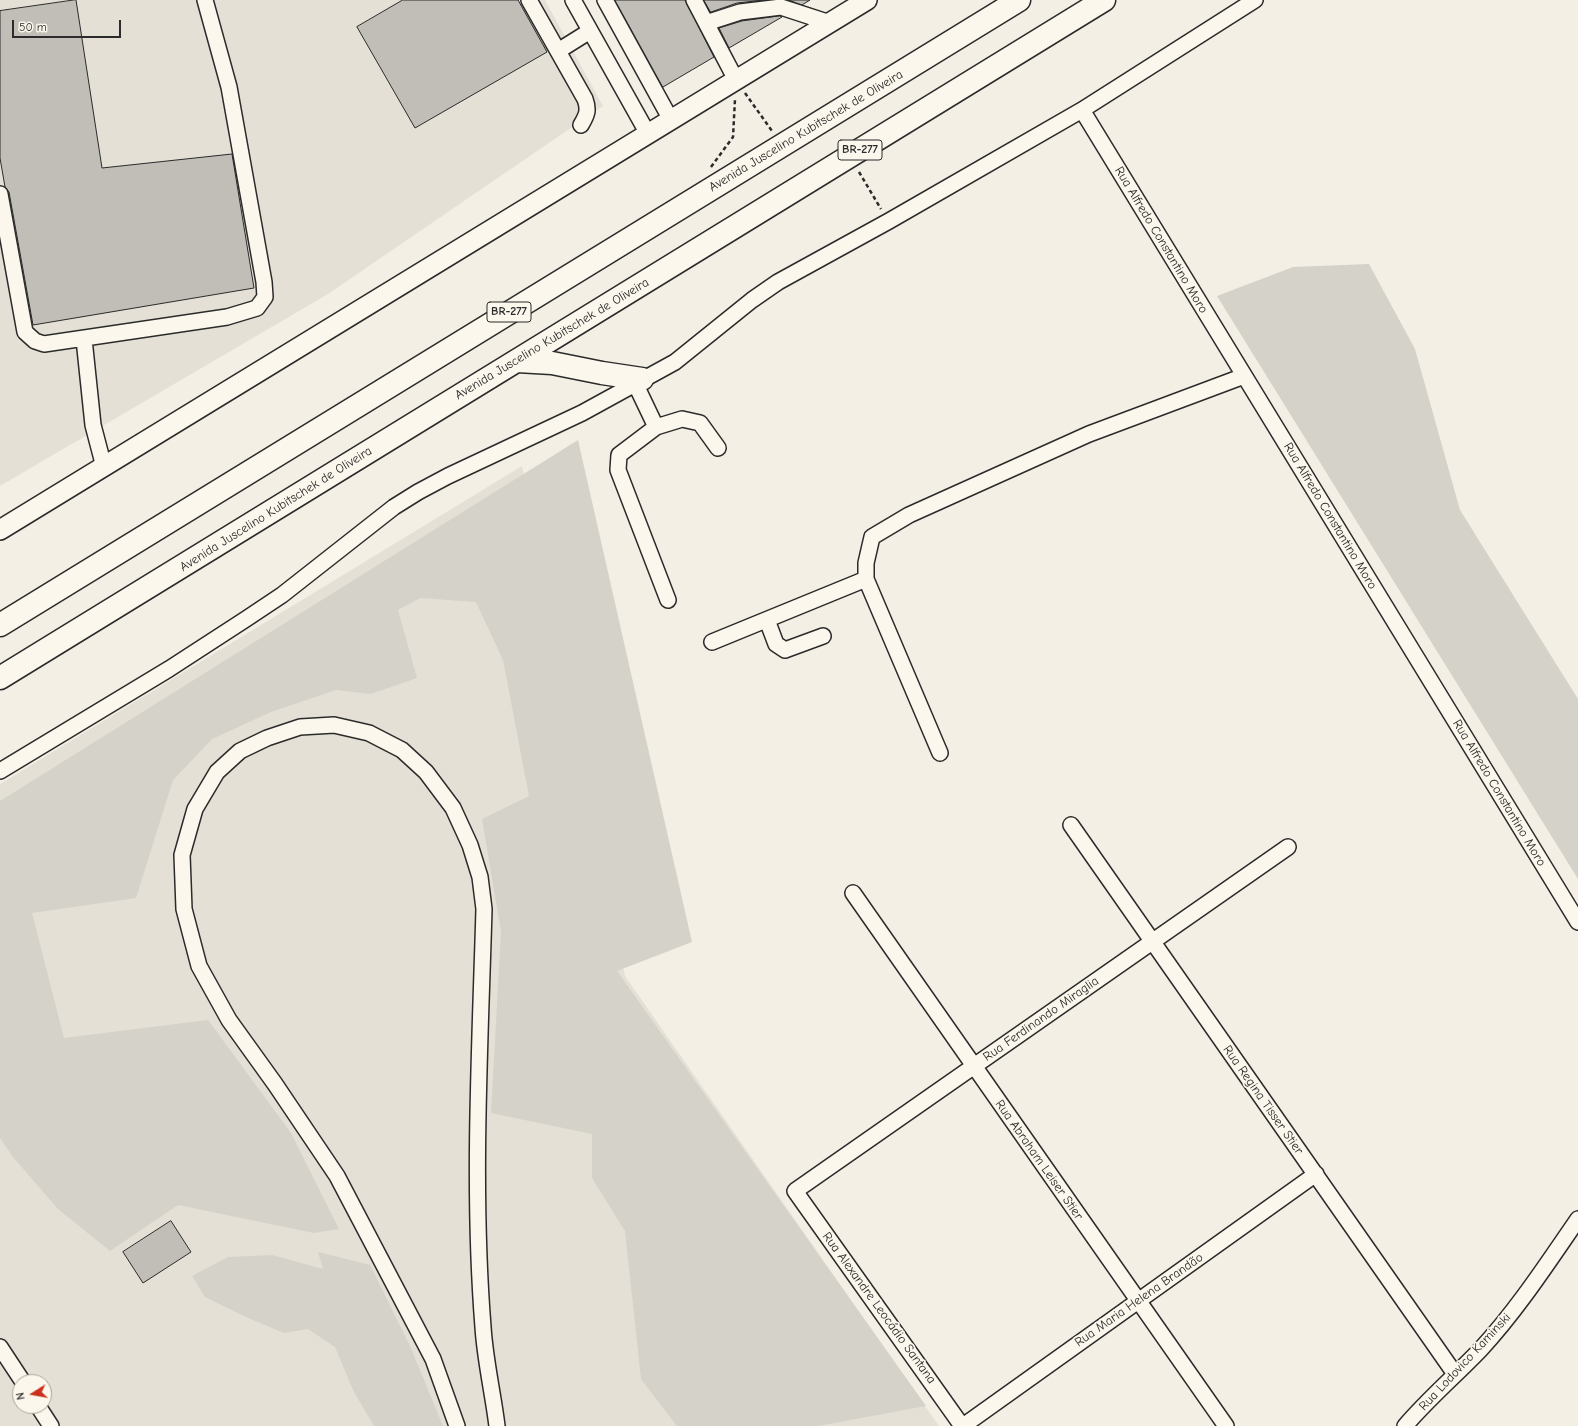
<!DOCTYPE html>
<meta charset="utf-8">
<style>
body{margin:0}
#map{position:relative;width:1578px;height:1426px;overflow:hidden;background:#f3efe4;font-family:"Comic Neue",sans-serif}
canvas{display:block}
.north{position:absolute;left:12px;top:1374px;width:40px;height:40px;box-sizing:border-box;background:#fbf7ec;border:1px solid #a8a59f;border-radius:50%;rotate:259deg;font-size:11px;font-weight:700;line-height:16px;text-align:center;color:#2b2b2b}
.north::after{content:'';display:block;margin:auto;width:14px;height:18px;background:#c8321e;clip-path:polygon(50% 0,100% 100%,50% 72%,0 100%)}
.scale{position:absolute;left:12px;top:20px;width:109px;height:18px;box-sizing:border-box;border:2px solid #2b2b2b;border-top:0;padding-left:5px;font-size:12px;line-height:14px;white-space:nowrap;color:#2b2b2b;-webkit-text-stroke:3px #fbf7ec;paint-order:stroke}
</style>
<div id="map">
<canvas width="1578" height="1426"></canvas>
<div class="north">N</div>
<div class="scale">50 m</div>
</div>
<script>
const c = document.querySelector('canvas').getContext('2d');
c.lineJoin = 'round';
function paint(path, color) { c.fillStyle = color; c.fill(path, 'evenodd'); }
function trace(path, color, width, dash) { c.strokeStyle = color; c.lineWidth = width; c.lineCap = dash ? 'butt' : 'round'; c.setLineDash(dash || []); c.stroke(path); }
function write(font, color, halo, rows, align = 'center') {
  c.font = font + ' "Comic Neue",sans-serif'; c.lineWidth = 3.5; c.setLineDash([]); c.textBaseline = 'middle'; c.strokeStyle = halo; c.fillStyle = color; for (const [text, x, y, turn = 0] of rows) {
    c.save(); c.translate(x, y); c.rotate((+turn || 0) * Math.PI / 180); c.textAlign = isNaN(turn) ? turn : align; if (halo) c.strokeText(text, 0, 0); c.fillText(text, 0, 0); c.restore();
  }
}
paint(new Path2D(`
 M0 0H545L603 106 328 294 0 486Z
 M522 466 625 976 939 1426H0V784ZM20 1382H44V1406H20Z`), '#e4e0d6');
paint(new Path2D(`
 M1369 264 1415 349 1460 510 1578 699V879L1217 296 1293 267Z
 M578 440 692 942 617 971 926 1406 818 1426H677L641 1379 625 1231 592 1178V1134L491 1113 501 932 482 819 529 796 503 660 476 602 420 598 398 610 417 678 371 694 336 690 271 712 212 739 173 780 136 898 32 913 64 1038 208 1020 291 1133 339 1229 314 1233 178 1205 110 1251 58 1209 13 1157 0 1138V801Z
 M318 1252 370 1265 410 1346 443 1426H374L354 1392 335 1347 308 1329 284 1333 248 1318 205 1297 192 1276 228 1257 272 1255 323 1269Z`), '#d5d2c9');
const building = new Path2D(`
 M76 0 102 168 232 154 254 288 33 325 9 192 5 187 0 158V11Z
 M403 0H518L547 52 415 128 357 27Z
 M615 0H685L714 57 663 87Z
 M704 0H764L737 3 711 12Z
 M789 0H810L802 5Z
 M780 16 782 17 729 48 719 28 742 21Z
 M171 1221 191 1252 143 1283 123 1252Z`);
paint(building, '#c0beb6');
trace(building, '#2b2b2b', 1);
const minor = new Path2D(`
 M529 0 585 99C589 110 587 115 581 125
 M573 0 648 134
 M605 0 671 120
 M694 0 736 80
 M706 23 740 12 781 7 830 23
 M558 51 590 31
 M1082 110 1578 922
 M0 194 25 332 35 341 44 344 227 317 257 308 265 297 264 282 229 87 205 0
 M84 339 93 425 104 467
 M635 383 656 427
 M668 600 618 470 619 455 656 427 682 419 700 423 718 448
 M767 620 776 644 785 650 823 636
 M712 642 866 579
 M940 753 866 579V563L872 537 909 515 1089 434 1244 376
 M0 771 169 669 246 619 282 595 394 507 418 492 448 476 582 413 675 362 752 300 778 282 889 221 1082 110 1255 0
 M1071 825 1455 1374
 M853 893 1226 1426
 M0 1347 23 1382
 M38 1406 51 1426
 M457 1426 433 1359 337 1176 275 1084 229 1020 199 966 184 909 182 855 195 809 217 772 240 751 267 738 300 727 334 725 369 733 402 750 426 772 453 808 470 845 480 877 484 909C480 1049 472 1188 483 1327 485 1360 493 1393 497 1426
 M962 1426 795 1191 1288 847
 M963 1426 1316 1174
 M1405 1426C1428 1399 1455 1376 1480 1350 1517 1310 1547 1264 1578 1219`);
const major = new Path2D(`
 M0 530 867 0`);
const highway = new Path2D(`
 M517 361 552 363 602 373 642 379
 M0 625 1019 0
 M0 678 1104 0`);
trace(minor, '#2b2b2b', 18);
trace(major, '#2b2b2b', 22);
trace(highway, '#2b2b2b', 25);
trace(new Path2D(`
 M745 93 772 131
 M711 167 733 137 735 99
 M859 172 881 209`), '#2b2b2b', 2.5, [4, 3]);
trace(minor, '#fbf7ec', 15);
trace(major, '#fbf7ec', 19);
trace(highway, '#fbf7ec', 22);
for (const [x, y, w] of [
 [860,150,44],
 [509,312,44]
]) { const box = new Path2D(); box.roundRect(x - w / 2, y - 10, w, 20, 3); c.fillStyle = '#fbf7ec'; c.fill(box); trace(box, '#2b2b2b', 1); }
write('bold 12px', '#2b2b2b', null, [
 ["BR-277",860,150],
 ["BR-277",509,312]
]);
write('13px', '#2b2b2b', '#fbf7ec', [
 ["Avenida Juscelino Kubitschek de Oliveira",806,131,-31],
 ["Rua Alfredo Constantino Moro",1161,240,59],
 ["Avenida Juscelino Kubitschek de Oliveira",552,339,-31],
 ["Avenida Juscelino Kubitschek de Oliveira",276,509,-32],
 ["Rua Alfredo Constantino Moro",1330,516,59],
 ["Rua Alfredo Constantino Moro",1499,793,59],
 ["Rua Ferdinando Miraglia",1041,1019,-35],
 ["Rua Regina Tisser Stier",1263,1100,55],
 ["Rua Abraham Leiser Stier",1039,1160,55],
 ["Rua Maria Helena Brandão",1139,1300,-35],
 ["Rua Alexandre Leocádio Santana",879,1308,54],
 ["Rua Lodovico Kaminski",1465,1362,-47]
]);
</script>
